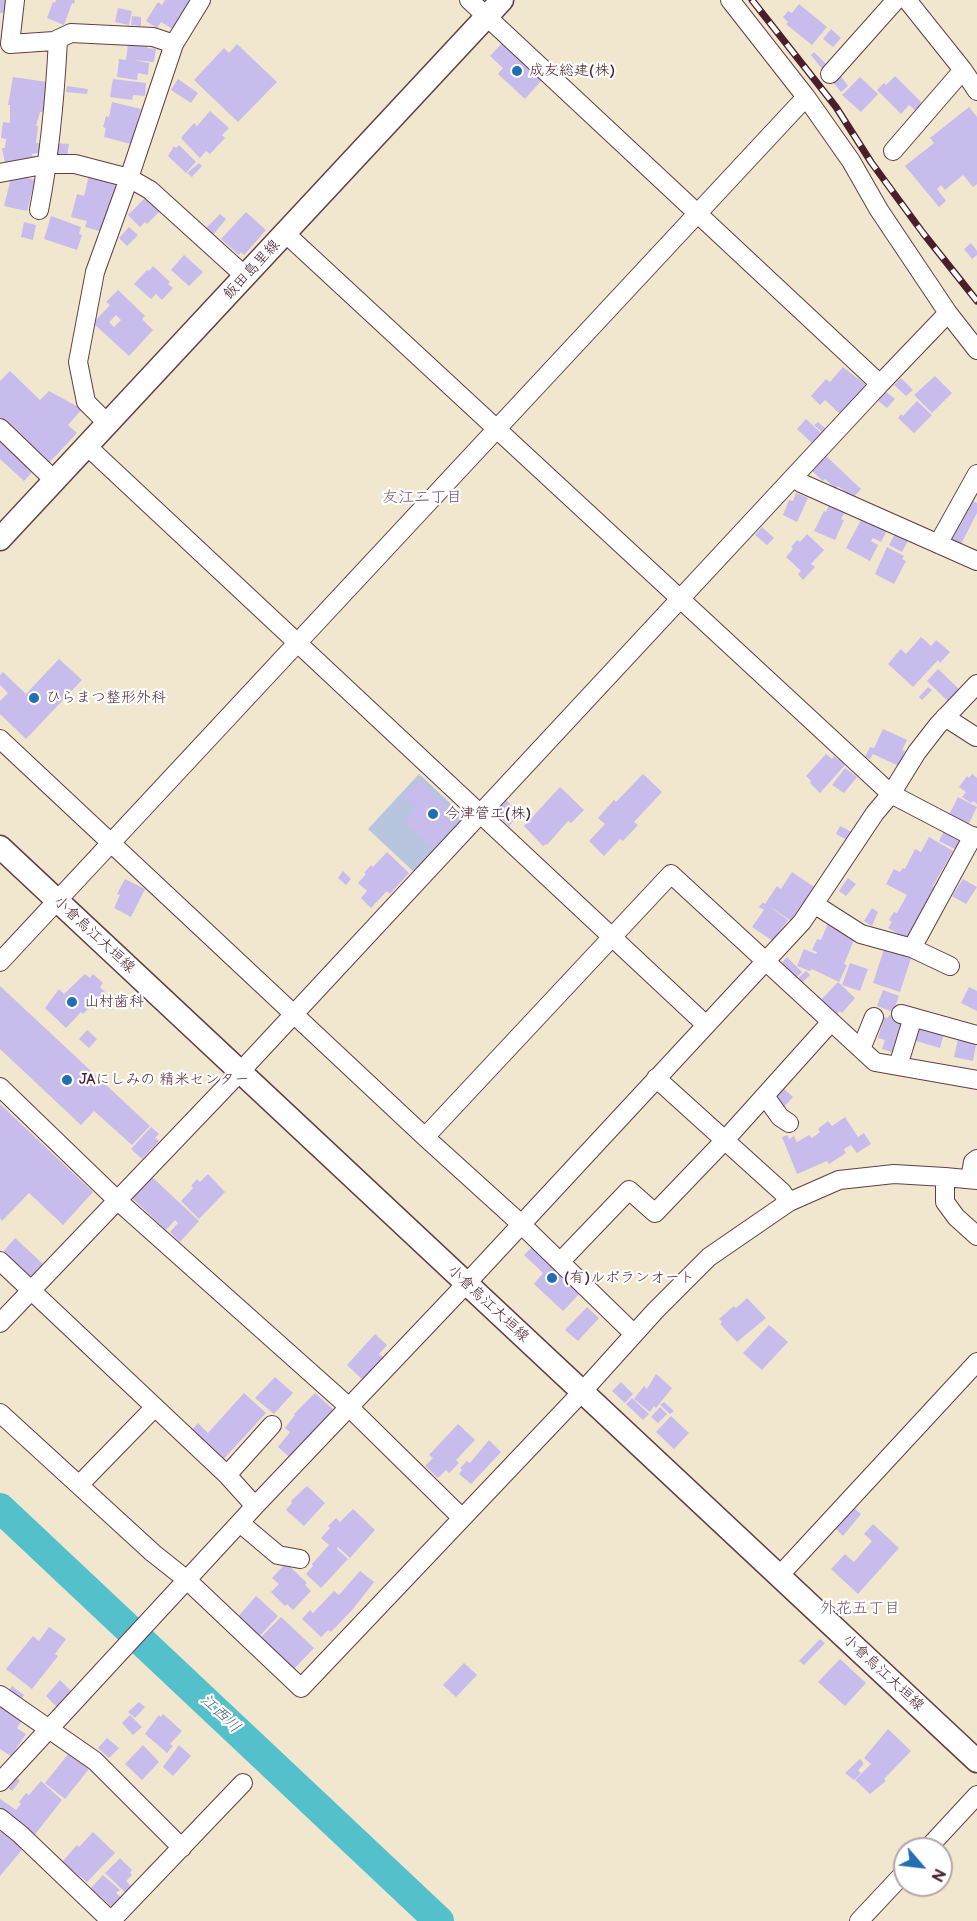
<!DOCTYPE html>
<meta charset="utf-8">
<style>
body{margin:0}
#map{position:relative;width:977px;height:1921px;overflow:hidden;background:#f1e7ce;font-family:"Balsamiq Sans",sans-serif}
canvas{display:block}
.north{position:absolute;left:893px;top:1837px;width:60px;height:60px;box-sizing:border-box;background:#fff;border:2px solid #b7a5aa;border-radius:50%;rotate:118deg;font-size:16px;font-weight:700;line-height:24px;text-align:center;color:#4a1f2b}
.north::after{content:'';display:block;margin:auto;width:21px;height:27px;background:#1f6fb2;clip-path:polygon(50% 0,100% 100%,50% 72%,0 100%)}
</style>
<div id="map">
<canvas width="977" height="1921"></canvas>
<div class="north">N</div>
</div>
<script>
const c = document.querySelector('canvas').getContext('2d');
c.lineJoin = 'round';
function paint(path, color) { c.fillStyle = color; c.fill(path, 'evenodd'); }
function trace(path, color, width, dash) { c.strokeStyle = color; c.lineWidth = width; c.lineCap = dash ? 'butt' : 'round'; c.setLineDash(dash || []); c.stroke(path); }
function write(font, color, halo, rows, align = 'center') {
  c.font = font + ' "Balsamiq Sans","Klee One",sans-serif'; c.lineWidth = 4.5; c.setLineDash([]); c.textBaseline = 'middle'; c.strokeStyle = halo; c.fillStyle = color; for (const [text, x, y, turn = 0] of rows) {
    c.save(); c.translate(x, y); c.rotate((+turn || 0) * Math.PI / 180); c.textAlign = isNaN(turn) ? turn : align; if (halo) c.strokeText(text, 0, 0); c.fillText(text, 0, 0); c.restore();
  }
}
paint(new Path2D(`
 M419 774 466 818 415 873 368 829Z`), '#b7c5de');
trace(new Path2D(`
 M0 1508 439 1921`), '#53c0cc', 30);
paint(new Path2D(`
 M0 0H8V13H0Z
 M56 0H75L74 4 72 3 64 25 47 18 53 2 55 3Z
 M165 0H193L174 30 161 22 157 28 146 21 158 2 162 5Z
 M799 4 827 27 812 45 786 24 788 22 783 17 788 11 792 13Z
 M118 8 132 11 129 25 115 22Z
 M132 16 141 17V26L131 25Z
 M831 29 841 38 833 47 823 39Z
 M502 43 542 80 525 99 498 74 503 68 490 56Z
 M128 44 147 46V48L156 49 154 62 134 60 149 63 148 75 138 73 137 80 117 77 119 59 126 60Z
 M237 44 277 82 238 122 194 80 224 48 229 53Z
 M814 52 828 66 823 70 811 55Z
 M840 75 848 86 841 92 832 81Z
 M895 76 924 105 917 112 909 105 901 114 877 90 884 83 886 85Z
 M13 77 47 82 43 112H40L36 126H38L36 143H41L42 152 32 154 33 157 5 163 2 148H5L6 139 1 138 3 122 10 123V105H8Z
 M860 77 878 94 861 112 842 95Z
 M113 79 146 83 145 96 133 95 132 100 110 97Z
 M178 79 198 93 191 103 171 90Z
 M67 86 88 89 87 94 66 92Z
 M112 102 141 109 131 144 104 137 106 128 103 127 106 116 109 117Z
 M969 107 977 117V184L973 187 963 175 945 190 941 185 937 189 946 201 939 207 905 166 934 143 930 138Z
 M210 111 229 128 222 135 225 138 210 154 206 151 200 158 181 138 194 123 197 126Z
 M55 143 69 144 67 156 54 154Z
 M179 145 196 162 186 173 168 156 174 146 176 148Z
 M199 163 202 166 192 177 187 173Z
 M12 174 35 180 27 211 4 206Z
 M89 175 119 182 115 198H112L103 232 85 227 87 221 71 217 77 194 84 196Z
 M146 197 160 211 147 224 145 222 140 227 128 215Z
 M246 212 266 230 244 255 241 252 239 255 221 239Z
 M220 214 226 219 213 235 206 228Z
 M51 216 81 227 79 234 82 235 77 250 44 239Z
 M24 222 36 225 33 240 21 237Z
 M129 227 138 235 127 246 119 238Z
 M971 243 977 251V255L972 259 964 249Z
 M184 255 203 272 189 286 171 270Z
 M153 266 170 282 168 284 173 288 162 300 156 294 151 299 134 284 147 270 149 271Z
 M118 290 145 316 142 319 153 330 129 356 93 323 110 305 106 302ZM116 315 121 320 114 327 109 322Z
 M843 367 866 385 840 414 825 400 820 405 811 396 826 379 830 382Z
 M10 371 40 400 49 391 82 409 68 425 77 433 49 463 0 417V381Z
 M935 376 952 393 932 413 914 395Z
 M901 378 913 390 906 396 894 385Z
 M885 391 895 399 887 408 877 400Z
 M917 401 932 415 914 433 898 418 901 414 903 416Z
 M806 419 822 434 813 444 797 429Z
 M818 422 827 430 824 434 814 425Z
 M0 438 34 470 24 481 0 459Z
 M826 456 861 489 853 498 838 486 836 489 825 479 823 481 812 471Z
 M796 493 808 498 797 522 783 515 789 500 793 501Z
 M969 499 977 503V513L960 546 948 539Z
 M831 501 847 509 841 519 844 520 835 540 814 531 824 511 826 512Z
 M861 520 870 525 872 521 889 527 881 542 873 538 871 541 878 545 870 561 846 548Z
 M762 527 774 538 767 545 755 535Z
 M896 532 909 539 902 552 889 545Z
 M807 534 824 550 811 564 815 567 803 580 798 574 801 571 786 557 793 549 791 547 797 540 800 542Z
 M887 547 904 556 902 559 906 561 894 584 875 574Z
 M921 637 931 646 936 640 950 652 940 663 938 660 913 687 888 664 901 649 906 654Z
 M59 659 82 680 26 739 0 714V701L8 693 0 685V675L3 672 26 694Z
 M938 669 962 692 951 704 927 681Z
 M928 687 932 690 922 700 919 697Z
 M883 729 907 740 902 750 905 751 899 766 873 754 870 759 865 757 870 747 874 748Z
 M826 754 832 759 834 756 845 765 820 793 810 783 811 781 806 776Z
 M845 768 857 777 844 793 832 785Z
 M643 774 662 792 634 822 638 825 623 841 620 839 604 856 589 841 605 824 598 818 614 800 616 802Z
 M972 774 977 778V804L973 801 971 803 962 797 966 792 959 787 967 776 969 778Z
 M419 780 460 819 443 837 445 838 434 850 404 821 415 809 403 797Z
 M560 787 584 810 571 823 568 821 547 845 546 844 543 846 524 826Z
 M958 797 977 807 968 825 949 815Z
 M506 800 520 814 509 826 495 812Z
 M840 826 854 833 849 841 836 834Z
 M945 829 963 838 957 850 939 841Z
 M929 837 953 851 933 886 935 887 925 906 927 908 909 940 888 928 892 922 889 920 894 912 897 913 907 895 886 884 894 869 900 872 903 868 905 869 915 849 921 852Z
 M387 852 409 873 390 894 387 891 371 908 361 898 367 891 358 883 366 874 364 873 371 865 373 867Z
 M343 871 351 879 346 885 338 878Z
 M792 872 817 889 793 922 769 906 788 920 773 941 752 927 764 910 759 907 763 902 765 904 777 886 781 889Z
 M848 878 856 884 846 896 839 891Z
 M125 879 145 889 131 917 114 908 120 895 117 894Z
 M963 879 977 887 966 904 952 896Z
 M872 908 878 912 872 926 864 921Z
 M829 921 857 933 844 964 847 965 839 982 812 969 810 971 797 966 804 949 816 954 817 952 812 950 817 939 821 940Z
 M886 943 913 952 900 992 873 983Z
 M787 957 802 972 794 980 779 966Z
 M850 963 868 969 860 991 842 985Z
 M806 971 810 975 802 983 797 979Z
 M85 974 90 978 93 974 103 983 100 987 105 992 83 1014 81 1012 66 1028 45 1008 59 989 64 994Z
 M838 982 855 998 842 1013 840 1011 834 1017 818 1003Z
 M0 986 150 1126 132 1145 94 1111 81 1125 0 1049Z
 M969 987 977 991V1011L961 1003Z
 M883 990 899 996 893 1012 877 1006Z
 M889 1015 908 1020 898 1054 882 1049 885 1040 878 1038 884 1017 888 1018Z
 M917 1023 944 1034 940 1048 913 1040Z
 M87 1030 97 1039 89 1048 79 1039Z
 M959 1035 977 1039 973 1061 954 1057Z
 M783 1088 793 1097 784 1107 774 1098Z
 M0 1104 93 1192 63 1225 29 1193 2 1221 0 1218Z
 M845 1117 858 1137 864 1133 871 1144 857 1153 851 1145 844 1149 846 1153 829 1164 818 1146 827 1161 797 1174 782 1137 787 1135 789 1139 794 1136 797 1142 809 1135 812 1138 820 1132 818 1129 828 1121 832 1126Z
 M151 1127 159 1134 155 1138 159 1141 142 1159 131 1149Z
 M208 1174 225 1192 199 1219 181 1201 193 1188 191 1186 197 1179 200 1182Z
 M152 1177 199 1221 180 1242 170 1232 178 1223 175 1220 166 1230 132 1198Z
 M15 1238 43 1264 28 1279 1 1254Z
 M532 1247 581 1292 563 1311 534 1284 543 1273 524 1255Z
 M747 1298 766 1318 737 1342 720 1324 722 1322 719 1319 734 1306 736 1308Z
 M587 1307 599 1318 578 1341 565 1330Z
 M769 1325 788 1342 762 1370 743 1353Z
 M375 1334 387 1345 379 1354 384 1358 363 1380 347 1365Z
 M656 1374 672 1388 656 1408 654 1406 650 1412 634 1399 644 1386 647 1389Z
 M275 1377 293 1393 274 1414 255 1398Z
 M621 1382 633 1394 625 1403 612 1391Z
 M244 1393 266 1413 221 1462 189 1433 198 1423 208 1433Z
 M315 1393 336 1412 294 1461 278 1447 290 1432 285 1428 295 1415 294 1414Z
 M632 1398 649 1414 643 1420 626 1404Z
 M664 1402 674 1411 670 1414 660 1405Z
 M660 1407 667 1414 658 1423 651 1417Z
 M671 1416 689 1433 674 1449 656 1432Z
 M458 1424 475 1440 456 1460 459 1463 449 1473 446 1470 438 1478 425 1466 433 1458 429 1455Z
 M489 1440 501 1452 471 1484 459 1474 462 1470 460 1468 467 1461 470 1463Z
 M307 1486 325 1503 304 1526 286 1510 292 1503 291 1501Z
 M854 1508 861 1514 843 1536 835 1528Z
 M353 1509 375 1530 350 1558 338 1547 337 1549 348 1559 321 1588 306 1574 313 1566 312 1564 329 1545 321 1538 330 1528 328 1526 336 1518 340 1522Z
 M873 1524 899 1548 858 1594 831 1569 845 1554 854 1562 872 1541 864 1534Z
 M286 1563 307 1583 305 1585 311 1591 293 1610 287 1604 285 1606 271 1592 279 1584 272 1578Z
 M360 1571 374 1582 353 1609 331 1632 328 1630 321 1637 302 1619 310 1610 313 1613 334 1591 339 1595Z
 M256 1596 278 1616 259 1637 237 1618Z
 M281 1617 314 1648 293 1670 260 1638Z
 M49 1627 66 1639 55 1654 58 1656 32 1689 6 1669 33 1636 39 1641Z
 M820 1639 825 1643 804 1665 799 1661Z
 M840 1659 866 1683 845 1706 818 1682Z
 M464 1663 477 1675 456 1697 443 1685Z
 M60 1680 71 1691 57 1707 46 1696Z
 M12 1686 24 1695 20 1701 8 1692Z
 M139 1702 145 1707 135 1718 128 1712Z
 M0 1706 23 1719 17 1728 26 1734 11 1756 0 1749Z
 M163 1714 182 1731 170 1744 173 1746 167 1753 145 1734 159 1715 161 1717Z
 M130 1715 142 1727 133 1735 122 1723Z
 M888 1729 911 1751 884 1779 886 1781 870 1794 855 1780 871 1764 864 1758Z
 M107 1738 119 1748 109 1758 98 1748Z
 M143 1745 159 1762 142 1780 125 1764Z
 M179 1745 191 1756 173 1776 163 1767Z
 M69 1753 89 1769 65 1799 45 1783Z
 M860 1759 863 1762V1765L858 1770 861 1773 854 1780 845 1773Z
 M16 1777 20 1781 12 1791 7 1787Z
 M41 1781 62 1800 33 1837 0 1812V1799L16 1810 21 1804 19 1802 26 1793 29 1795Z
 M4 1827 26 1845 0 1876V1832Z
 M93 1832 115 1853 87 1882 62 1862 77 1845 79 1847Z
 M120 1858 132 1870 130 1873 132 1875 126 1881 135 1890 129 1896 105 1873Z
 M103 1875 120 1890 116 1893 122 1898 113 1908 91 1888Z`), '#c7bcec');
const minor = new Path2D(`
 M15 0 10 44 54 41 71 33 153 37 174 44
 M730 0 806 97 851 161 879 210 948 313
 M907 0 963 70 977 91
 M830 74 896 0
 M893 151 963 70
 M0 173 48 164H75L129 178 150 190 246 277
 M39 210C50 154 55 97 58 40
 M285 233 891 794 977 839
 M880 384 948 313 977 350
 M108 424 86 402 78 362 95 272 129 178 174 44 201 0
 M0 428 55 481
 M87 446 705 1024
 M794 477 801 483 977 561
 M938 544 977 474
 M945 717 976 737
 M0 739 425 1137 521 1224 634 1334
 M814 904 861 934 912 948 973 836
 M912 948 950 966
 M0 962 806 97
 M901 1014 977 1035
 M861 1049 874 1017
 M898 1066 913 1017
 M656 1078 782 1192 789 1202
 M0 1087 117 1200 349 1407 462 1518
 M765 1096 780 1117 789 1123
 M425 1137 671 874 875 1062 977 1080
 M945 1177 977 1180
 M970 1179 973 1162 977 1159
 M0 1261 227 1475
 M560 1262 629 1190 655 1213 725 1140 831 1022
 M0 1323 240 1072 880 384 469 0
 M0 1413 153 1553 187 1580 301 1688 582 1392 655 1311 709 1257 789 1202 839 1180 894 1174 945 1177V1202L956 1217 977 1236
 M79 1485 155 1407
 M255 1506 227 1475 272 1425
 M240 1523 278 1555 300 1559
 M779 1576 977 1362
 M0 1695 95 1761 182 1848
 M0 1782 255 1506 466 1284 802 922 875 813 891 794 917 752 938 725 977 684
 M0 1818 20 1834 111 1921
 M927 1849 977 1795
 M111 1921 243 1783
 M859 1921 905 1872`);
const major = new Path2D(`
 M0 539 502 0
 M0 847 977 1761`);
trace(minor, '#633d43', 20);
trace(major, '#633d43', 25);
trace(minor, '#fff', 18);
trace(major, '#fff', 22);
const rail = new Path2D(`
 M752 0 836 107 871 162 923 233 977 301`);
trace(rail, '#4a1f2b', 7);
trace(rail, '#fff', 4.5, [14]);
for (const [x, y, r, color] of [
 [517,71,6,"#1f6fb2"],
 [34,698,6,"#1f6fb2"],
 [433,814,6,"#1f6fb2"],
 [72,1002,6,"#1f6fb2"],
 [67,1080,6,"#1f6fb2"],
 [552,1278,6,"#1f6fb2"]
]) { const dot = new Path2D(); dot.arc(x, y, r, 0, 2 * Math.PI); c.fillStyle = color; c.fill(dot); trace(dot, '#fff', 2); }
write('15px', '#4a1f2b', '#fff', [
 ["成友総建(株)",529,71],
 ["ひらまつ整形外科",46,698],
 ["今津管工(株)",445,814],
 ["山村歯科",84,1002],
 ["JAにしみの 精米センター",79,1080],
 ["(有)ルボランオート",564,1278]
], 'left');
write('15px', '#4a1f2b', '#fff', [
 ["飯田島里線",252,270,-47],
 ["小倉烏江大垣線",94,935,43],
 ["小倉烏江大垣線",488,1304,43],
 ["小倉烏江大垣線",883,1673,43]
]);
write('16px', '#76566f', '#fff', [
 ["友江二丁目",422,498],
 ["外花五丁目",860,1609]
]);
write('italic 16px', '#4e5f6b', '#fff', [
 ["江西川",220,1714,43]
]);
</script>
